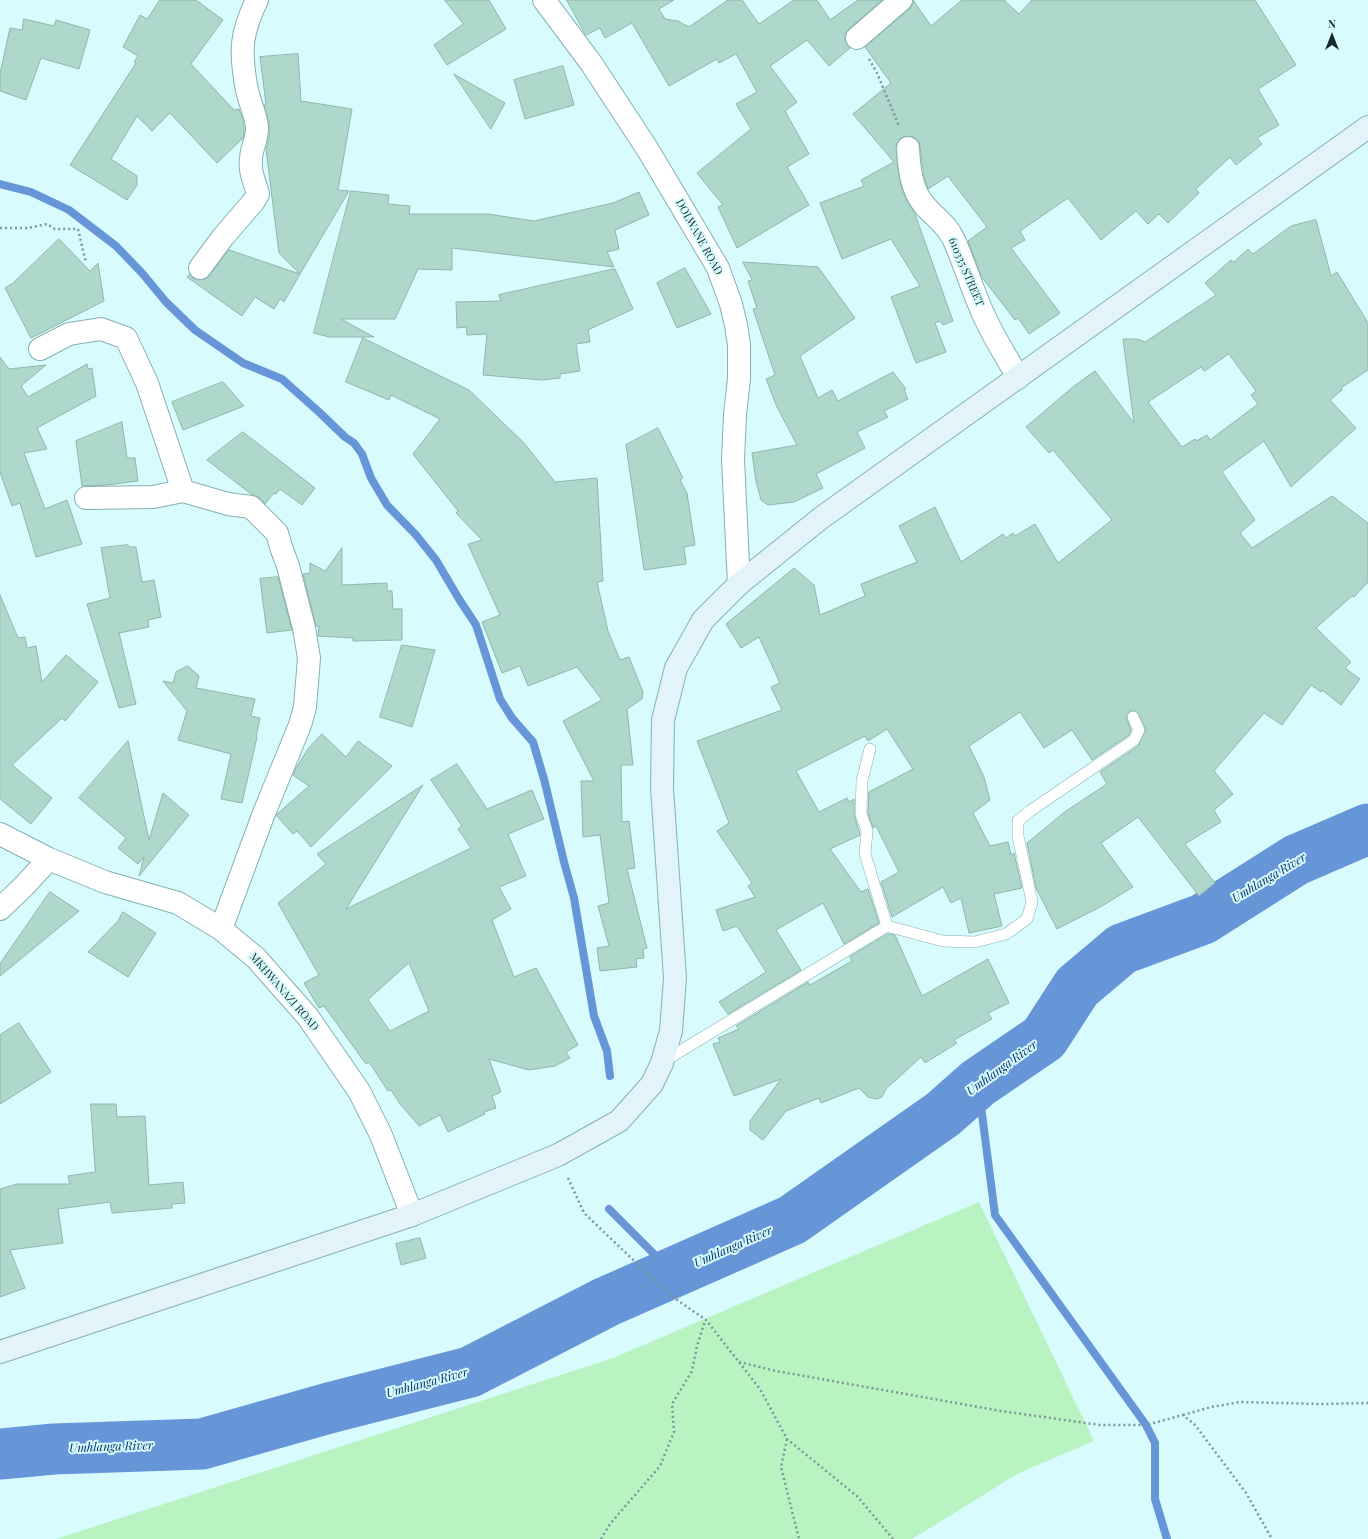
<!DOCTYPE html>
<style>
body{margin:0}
#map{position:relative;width:1368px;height:1539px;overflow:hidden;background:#d8fbfe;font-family:"Playfair Display",serif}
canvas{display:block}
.north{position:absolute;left:1312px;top:16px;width:40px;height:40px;-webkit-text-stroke:3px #d8fbfe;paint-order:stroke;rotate:0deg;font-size:11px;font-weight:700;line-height:16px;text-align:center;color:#18292b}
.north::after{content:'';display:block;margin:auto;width:14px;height:18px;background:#18292b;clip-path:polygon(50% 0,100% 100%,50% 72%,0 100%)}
</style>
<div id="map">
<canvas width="1368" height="1539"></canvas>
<div class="north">N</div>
</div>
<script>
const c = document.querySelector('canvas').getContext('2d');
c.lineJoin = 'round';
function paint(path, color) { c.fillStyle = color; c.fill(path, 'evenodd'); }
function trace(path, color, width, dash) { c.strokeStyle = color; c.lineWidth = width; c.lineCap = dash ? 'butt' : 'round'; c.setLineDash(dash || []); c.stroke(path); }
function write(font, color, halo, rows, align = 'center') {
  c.font = font + ' "Playfair Display",serif'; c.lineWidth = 4; c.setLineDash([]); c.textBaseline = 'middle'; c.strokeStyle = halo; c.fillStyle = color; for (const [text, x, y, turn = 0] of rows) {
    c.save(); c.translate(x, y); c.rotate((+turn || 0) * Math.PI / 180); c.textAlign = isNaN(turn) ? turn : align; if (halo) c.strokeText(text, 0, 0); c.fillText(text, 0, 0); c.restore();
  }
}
paint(new Path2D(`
 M979 1202 1094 1441 1019 1473 912 1539H56L613 1358Z`), '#b9f3c2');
trace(new Path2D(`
 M0 184 31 192 69 210 116 246 142 273 166 302 195 330 243 363 282 379 319 412 345 437 354 443 362 454 371 478 387 505 416 535 436 560 459 599 476 625 500 699 512 718 533 742 544 779 564 862 574 898 594 1016 607 1051 610 1076
 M978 1083 995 1215 1146 1425 1155 1443V1499L1167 1539
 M609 1209 673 1273`), '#6696d8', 8);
trace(new Path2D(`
 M0 1454 54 1449 202 1444 329 1408 470 1372 606 1302 792 1220 943 1114 978 1083 1044 1038 1077 987 1122 949 1203 919 1296 860 1368 829`), '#6696d8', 51);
const building = new Path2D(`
 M160 0H196L223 20 191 64 234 110 239 109 244 123V133L243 138 217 163 170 113 152 131 137 116 111 159 137 176V185L127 200 70 165 136 63 134 62 138 56 123 47 140 15 147 19Z
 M445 0H489L506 29 447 65 434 45 463 24Z
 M567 0H674L659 9 665 19 678 21 689 27 728 0H742L759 24 794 0H817L830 20 858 0H882L849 29 845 34V40L850 48 829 66 807 40 770 66 797 102 785 111 809 154 787 167 809 205 737 248 718 207 723 205 697 173 751 129 736 104 757 92 736 54 719 63 717 59 669 86 632 23 605 38 600 28 586 35Z
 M913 0 931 26 962 0H1004L1019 14 1032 0H1255L1296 65 1258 89 1279 125 1257 138 1262 144 1236 165 1230 157 1196 189 1199 193 1168 223 1159 214 1148 224 1136 211 1101 240 1068 198 1020 231 1025 240 1011 248 1060 313 1029 334 1018 318 1015 320 981 276 968 241 987 227 948 176 928 189 924 176 919 141 913 137 907 136 901 138 897 143 896 149 900 182 906 199 915 214 953 321 943 325 940 321 935 323 946 352 916 363 891 297 920 286 891 239 842 259 820 203 864 186 861 180 894 162 853 114 891 83 865 47 909 9 913 4Z
 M24 19 54 26 56 20 90 30 79 69 41 58 26 100 0 91V74L10 28 22 30Z
 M298 54 301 101 352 109 338 190 349 191 300 274 279 253 266 149 269 137V124L264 105 266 104 260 57Z
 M563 66 574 105 525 119 514 80Z
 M454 74 505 103 491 129Z
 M351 191 389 195 388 204 410 206 409 214H488L534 221 613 203 639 192 649 215 615 230 619 249 607 252 614 267 452 248V270L418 269 395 319H341L374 337H329L314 333Z
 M1316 220 1331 276 1337 272 1368 323V370L1341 388 1342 390 1330 400 1356 428 1291 487 1264 441 1222 472 1255 520 1240 533 1252 548 1332 496 1368 523V582L1354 597 1352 596 1316 628 1351 662 1345 668 1360 679 1341 705 1322 690 1321 692 1311 685 1282 725 1264 713 1214 771 1233 794 1214 810 1221 822 1185 844 1215 883 1199 896 1138 817 1101 843 1133 887 1102 906 1057 929 1036 888 1027 843 1066 811 1107 784 1100 772 1138 746 1146 730 1137 712 1133 710 1130 711 1126 717 1131 730 1129 735 1092 760 1072 730 1044 748 1020 712 969 746 984 777 990 800 973 813 990 846 1008 842 1011 855 1014 853 1022 888 994 894 1002 926 969 933 961 898 951 903 943 887 892 917 881 882 899 872 876 826 873 828 868 813 869 792 913 769 887 729 868 741 865 736 796 771 819 812 847 798 849 802 854 799V814L860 835 830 849 861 892 868 889 879 923 844 944 823 903 776 930 801 970 728 1014 719 1002 766 972 737 926 723 931 716 910 755 897 748 886 752 883 717 831 729 823 697 741 782 710 771 687 780 683 759 637 741 648 726 624 794 568 814 585 820 615 865 596 861 584 917 562 899 526 935 507 961 562 1003 534 1006 538 1013 533 1015 536 1035 524 1058 563 1112 520 1053 450 1049 453 1026 427 1074 386 1095 371 1134 423 1123 339H1137L1145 342 1216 295 1205 283 1231 260 1234 262 1248 249 1253 254 1291 226ZM1229 354 1256 391 1251 395 1258 404 1210 440 1207 435 1196 441 1195 439 1182 447 1148 402 1201 367 1204 371Z
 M59 239 90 271 98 263 104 301 31 338 5 288 13 283Z
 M229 250 300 274 284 302 280 299 274 309 255 297 242 316 187 277 190 274 193 278 198 280 205 279 210 275Z
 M743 262 818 267 855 318 800 356 818 398 832 390 838 401 893 372 906 389 904 390 908 399 884 411 888 417 857 432 865 448 816 474 823 488 794 502 768 505 761 500 756 481 752 453 797 445 777 407 766 379 775 375 753 309 757 308 748 281 752 280Z
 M685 268 711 314 677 328 657 283Z
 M615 269 633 309 588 330 590 342 576 344 580 371 560 374V378L542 380 483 375 487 334 467 335 466 327 457 328 456 302 501 301 499 295Z
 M363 338 469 390 524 443 555 482 597 478 603 581 597 582 608 631 620 660 629 657 643 692 642 699 627 709 633 765H621L622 822 629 821 635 868 627 869 647 948 643 949 644 958 636 959 637 967 600 971 597 948 609 946 598 906 609 903 600 835 583 837 581 781H594L563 721 602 700 577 667 528 686 520 666 502 673 482 622 500 615 468 544 482 540 456 513 458 511 413 454 440 419 391 395 389 400 346 382Z
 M0 357 9 369 46 365 21 386 28 397 87 364 88 369 92 368 96 396 37 428 47 449 24 453 45 509 67 500 82 544 36 557 20 503 12 506 0 472Z
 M223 382 244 406 183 430 172 402Z
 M122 422 127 458H135L138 481 107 485 82 486 76 441Z
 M658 428 683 478 680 480 687 493 695 545 684 547 686 564 644 570 626 445Z
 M243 432 315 488 302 505 280 489 276 494 274 493 265 504 260 498 251 494 207 460Z
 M128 545 129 547H136L142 582 154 580 161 617 148 620 149 627 119 633 136 704 119 708 87 604 110 598 101 548Z
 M342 548V585L387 583V591H392L393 609H402V640L353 641V638L318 636 319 626H316L303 574 310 573V563L325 571Z
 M278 577 292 630 267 633 260 579Z
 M0 595 18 638 25 637 27 648 36 646 42 682 66 655 98 682 65 721 62 718 12 765 52 798 31 824 0 799Z
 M402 645 435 650 412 727 380 717Z
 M188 666 199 676 196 688 255 699 251 716 260 718 256 737H257L242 803 221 799 231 754 178 740 187 711 163 681 173 683 176 672Z
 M322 734 346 757 358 741 392 766 311 847 297 831 293 834 276 815 309 786 293 775 296 768 308 749Z
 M128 741 149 840 163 793 189 815 139 876 144 857 138 864 118 848 126 838 79 798Z
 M457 764 487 809 532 790 544 819 508 834 526 876 499 887 511 909 492 920 514 977 536 968 578 1045 566 1052 570 1058 555 1066 529 1070 489 1059 501 1092 492 1096 496 1108 484 1112 485 1114 448 1132 440 1115 419 1126 400 1104 391 1090 388 1091 369 1062 366 1064 324 1006 319 1008 304 983 319 975 278 903 326 864 317 854 423 785 346 909 471 848 458 829 462 826 431 780ZM409 963 429 1011 390 1031 368 1000Z
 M50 892 79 911 0 976V964Z
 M123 912 156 933 128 977 88 952 118 921Z
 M888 934 895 935 922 996 988 959 1009 1003 988 1013 992 1019 954 1040 957 1043 925 1063 921 1057 886 1089 882 1097 876 1099 868 1097 859 1088 821 1103 819 1098 786 1111 763 1140 750 1130V1121L781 1079 734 1096 713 1044 720 1042 718 1038 739 1029 736 1026 808 982 810 985 852 961 850 957Z
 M19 1023 51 1072 0 1104V1035Z
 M91 1104H116L117 1117 145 1116 149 1185 183 1182 185 1203 172 1204V1208L112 1213 110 1202 58 1209 63 1243 10 1250 25 1288 0 1297V1189L17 1184H70L68 1176 95 1172Z
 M420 1238 426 1258 401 1265 396 1244Z`);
paint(building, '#afd8cd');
trace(building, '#8eb6ab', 1);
const lane = new Path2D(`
 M887 926 943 941 975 942 1006 934 1027 919 1032 902 1018 836V821L1030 811 1134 740 1139 730 1133 717
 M664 1061 887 926 865 854 867 831 861 814 862 781 870 749`);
const street = new Path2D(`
 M544 0 591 63 648 150 718 268 731 304 736 325 739 345V379L735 414 733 460 739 584
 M857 38 901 0
 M908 148C909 168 911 190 925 206 935 217 948 226 954 240 966 267 974 296 987 322 996 341 1008 359 1018 378
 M200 268 223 237 254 201 258 194C255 182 249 172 251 159 251 148 258 139 257 126 255 112 248 99 246 85 240 50 241 33 257 0
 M40 349 69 334 101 329 126 338 147 383 183 491
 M86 498 153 497 183 491 228 504 251 507 277 533 281 547 288 566 304 628 309 658 305 707 300 725 264 813 221 929
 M0 834 49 859 105 882 178 903 221 929 256 958 308 1017 359 1091 381 1135 412 1215
 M0 909 24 886 49 859`);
const secondary = new Path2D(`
 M0 1352 412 1215 558 1155 619 1121 652 1084 662 1063 671 1031 675 978 662 788 663 720 676 668 703 620 739 584 821 518 1368 127`);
trace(lane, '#86b0b4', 12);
trace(street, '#86b0b4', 24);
trace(secondary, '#86b0b4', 24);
trace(new Path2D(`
 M869 59 877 73 899 126
 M0 228H28L47 224 55 229H78L86 263
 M568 1178 584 1213 670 1295 706 1320 760 1389 787 1439 858 1497 893 1539
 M739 1362 776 1371 1001 1411 1100 1425H1146L1183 1415 1195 1425 1246 1493 1272 1539
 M1183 1415 1211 1407 1240 1402 1321 1404 1368 1403
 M787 1439 781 1467 799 1539
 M601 1539 610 1524 660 1466 674 1432 672 1404 692 1371 697 1346 705 1321`), '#7c9699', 2.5, [2, 3]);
trace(lane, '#fff', 11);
trace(street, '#fff', 22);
trace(secondary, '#e3f3fa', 22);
write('11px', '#18292b', '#d8fbfe', [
 ["DOLWANE ROAD",699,237,61],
 ["610335 STREET",966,272,67],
 ["MKHWANAZI ROAD",284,992,49]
]);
write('italic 12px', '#00306b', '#d8fbfe', [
 ["Umhlanga River",1269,878,-31],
 ["Umhlanga River",1002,1068,-36],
 ["Umhlanga River",733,1247,-24],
 ["Umhlanga River",427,1383,-15],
 ["Umhlanga River",111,1447,-2]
]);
</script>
